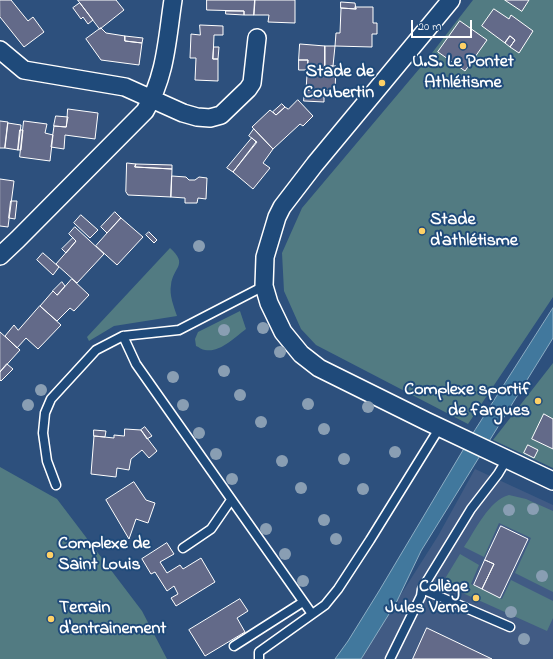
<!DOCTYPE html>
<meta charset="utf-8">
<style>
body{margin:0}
#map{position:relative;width:553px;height:659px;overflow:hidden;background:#2d507d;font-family:"Indie Flower",sans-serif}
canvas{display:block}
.scale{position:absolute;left:411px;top:20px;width:61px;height:18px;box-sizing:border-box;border:2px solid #fff;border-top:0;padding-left:5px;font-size:12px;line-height:14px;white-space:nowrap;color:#fff;-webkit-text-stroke:3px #1f4a7a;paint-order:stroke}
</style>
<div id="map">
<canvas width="553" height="659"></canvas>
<div class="scale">20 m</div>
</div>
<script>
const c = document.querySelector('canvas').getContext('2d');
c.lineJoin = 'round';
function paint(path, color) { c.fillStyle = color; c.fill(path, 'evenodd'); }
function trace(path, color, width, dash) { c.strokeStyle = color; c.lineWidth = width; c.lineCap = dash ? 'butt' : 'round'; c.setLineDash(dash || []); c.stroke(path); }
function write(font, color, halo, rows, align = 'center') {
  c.font = font + ' "Indie Flower",sans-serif'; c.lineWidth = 4; c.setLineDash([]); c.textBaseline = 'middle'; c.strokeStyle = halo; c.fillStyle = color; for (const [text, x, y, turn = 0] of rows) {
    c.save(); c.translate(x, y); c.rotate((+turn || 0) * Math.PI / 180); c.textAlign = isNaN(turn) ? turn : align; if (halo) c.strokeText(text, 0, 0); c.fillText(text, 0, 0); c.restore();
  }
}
paint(new Path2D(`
 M475 469 553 505V659H360L438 536Z`), '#415b84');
paint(new Path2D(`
 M473 0H553V297L468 424 316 345 301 329 284 291 282 253 302 208 425 62Z
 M170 248C189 265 173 267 171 285 169 295 174 307 177 316L114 326 89 341 87 337Z
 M240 311 246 329C235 337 220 353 205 350 202 350 199 347 196 346L195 339 198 332Z
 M553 363V468L493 440Z
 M0 467 57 499 142 611 167 659H0Z
 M509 495 526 499 553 511V592L515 573 531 538 499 523 484 557 464 547C475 531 489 500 509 495Z
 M460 554 479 565 471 584 502 599 511 580 553 601V618L547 631 447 586 446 577Z`), '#527b82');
const water = new Path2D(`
 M553 308V338L421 551 397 601 363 656 361 659H335L348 641 379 591 475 430Z`);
paint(water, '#41789d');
trace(water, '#8daec4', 1);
const building = new Path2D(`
 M0 0H11L28 21 33 17 44 32 24 47 0 17Z
 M78 0H116L124 10 100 29Z
 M207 0H255L254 15H244V11L207 10Z
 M255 0H295V23L268 22 269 15H254Z
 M505 0H529L522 11Z
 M341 2 355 3 356 9 341 8Z
 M80 3 93 20 88 24 83 17 81 19 73 8Z
 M355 7H373V23H377V34H372V47L335 46 336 33H340L341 8 356 9Z
 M494 9 509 19 511 15 533 31 519 53 510 47 515 40 510 36 505 43 482 26Z
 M226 11H244V15L226 14Z
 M460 21 487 40 465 71 438 52Z
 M200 25 223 26V35H214L213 59H218V81L195 80 196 58H190L191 34 200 35Z
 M101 28 106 33 125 36V41L142 43 139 65 101 60 86 39Z
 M125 36 143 38 142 43 125 41Z
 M510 36 515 40 510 47 505 43Z
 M300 44 325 46V66H336L335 91 306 90 308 60H299Z
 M325 46H335L333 66H325Z
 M214 47H219L218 59H213Z
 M299 60H308L307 70H299Z
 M305 90 324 91V102L304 101Z
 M298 100 313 116 303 126 300 124 273 149 252 127 270 110 276 115 285 107 288 109Z
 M282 104 285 107 276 115 273 112Z
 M68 109 98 113 95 139 65 135 64 149 51 147 54 126 66 127Z
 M56 116 68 117 66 127 54 126Z
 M0 121 8 122 5 148H0Z
 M24 121 47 124 45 133 53 135 50 161 20 157Z
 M8 123 21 125 18 150 5 148Z
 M254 129 273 149 263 163 270 168 253 189 233 172 257 142 249 136Z
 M20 130H23L21 150H18Z
 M252 138 256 142 233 172 227 168Z
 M127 163 136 164 135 167 172 169 171 197 128 195 126 192Z
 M136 164 172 165V169L135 167Z
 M172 176 186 177 189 180H195L199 177 207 178 206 199 198 198 197 203H185V198L171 197Z
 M0 179 14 181 8 227 0 226Z
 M11 201H17L15 219 9 218Z
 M115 212 121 218 107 233 101 227Z
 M81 215 98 230 90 238 74 223Z
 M121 218 143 237 117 265 96 246Z
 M75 227 104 254 77 283 56 264 76 241 69 234Z
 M149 232 157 240 154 243 146 235Z
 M73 238 76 241 66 253 62 249Z
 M43 253 59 267 53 275 37 260Z
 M72 279 89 295 74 311 70 308 57 321 40 306 53 291 57 295Z
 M62 282 65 286 57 295 53 291Z
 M40 306 61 325 38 349 26 338 17 348 5 336 14 325 18 330Z
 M0 332 20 350 0 372Z
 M7 364 13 369 1 381 0 380V372Z
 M544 414 553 419V449L532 439Z
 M145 427 152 436 147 439 141 430Z
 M125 429 141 430 157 451 149 458 142 450 131 459 129 470 117 468 116 477 91 474 94 436 114 438V435L124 436Z
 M94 430 106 431 105 437 94 436Z
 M528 445 538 450 534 458 524 453Z
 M134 482 146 500 155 503 148 523 136 519 129 539 106 500Z
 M501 526 528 539 500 598 482 589 494 564 485 560Z
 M167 543 174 554 160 562 167 573 180 565 183 569 201 558 215 582 176 606 171 598 178 594 174 586 167 591 155 572 151 574 142 559Z
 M485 560 494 564 482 589 474 585Z
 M240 599 248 611 237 618 245 632 205 656 189 630Z
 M427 628 492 659H413Z`);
paint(building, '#636a89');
trace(building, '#fff', 1);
const lane = new Path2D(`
 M123 336 136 364 312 614
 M507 459 498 474 471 509 422 589 510 627
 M56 485 47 461 43 433 45 413 51 399 96 350 123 336 179 330 264 286
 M183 548 211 529 231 500
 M234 646 303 602
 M259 659V652L325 605 338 589 370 540 440 427
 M390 659 421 596 422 589`);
const street = new Path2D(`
 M451 0 315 164 282 207 277 217 265 257 264 286 269 303 283 332 301 354 319 368 426 421 553 481
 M0 50 24 70 125 87 183 113 197 117 210 118 221 115 248 89 252 83 257 38
 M0 256 17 240 145 111C166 76 167 39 173 0`);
trace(lane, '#fff', 11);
trace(street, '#fff', 20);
trace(lane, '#1f4a7a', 8);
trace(street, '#1f4a7a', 17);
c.fillStyle = '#899eb3';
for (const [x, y] of [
 [199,246],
 [263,328],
 [224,330],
 [280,352],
 [224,371],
 [173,377],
 [41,390],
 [240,395],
 [308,404],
 [28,405],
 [183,405],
 [368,407],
 [261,422],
 [324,429],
 [199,433],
 [395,452],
 [216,454],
 [344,459],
 [282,461],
 [232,479],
 [301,488],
 [363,489],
 [533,509],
 [509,510],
 [324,520],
 [266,529],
 [336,539],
 [285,554],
 [542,576],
 [303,581],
 [511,612],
 [524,639]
]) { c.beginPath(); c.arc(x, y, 6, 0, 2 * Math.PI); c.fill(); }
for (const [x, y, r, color] of [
 [463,46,4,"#ffd166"],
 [382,83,4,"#ffd166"],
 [422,231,4,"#ffd166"],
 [538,401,4,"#ffd166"],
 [50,555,4,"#ffd166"],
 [476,598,4,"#ffd166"],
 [51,619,4,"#ffd166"]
]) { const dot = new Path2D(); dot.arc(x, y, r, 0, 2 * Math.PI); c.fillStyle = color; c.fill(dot); trace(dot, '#1f4a7a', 1.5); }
write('bold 18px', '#fff', '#1f4a7a', [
 ["U.S. Le Pontet",463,63,"center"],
 ["Athlétisme",463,84,"center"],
 ["Stade de",374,73],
 ["Coubertin",374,94],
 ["Stade",430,221,"left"],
 ["d'athlétisme",430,242,"left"],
 ["Complexe sportif",530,391],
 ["de fargues",530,412],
 ["Complexe de",58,545,"left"],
 ["Saint Louis",58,566,"left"],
 ["Collège",468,588],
 ["Jules Verne",468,609],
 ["Terrain",59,609,"left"],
 ["d'entrainement",59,630,"left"]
], 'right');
</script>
